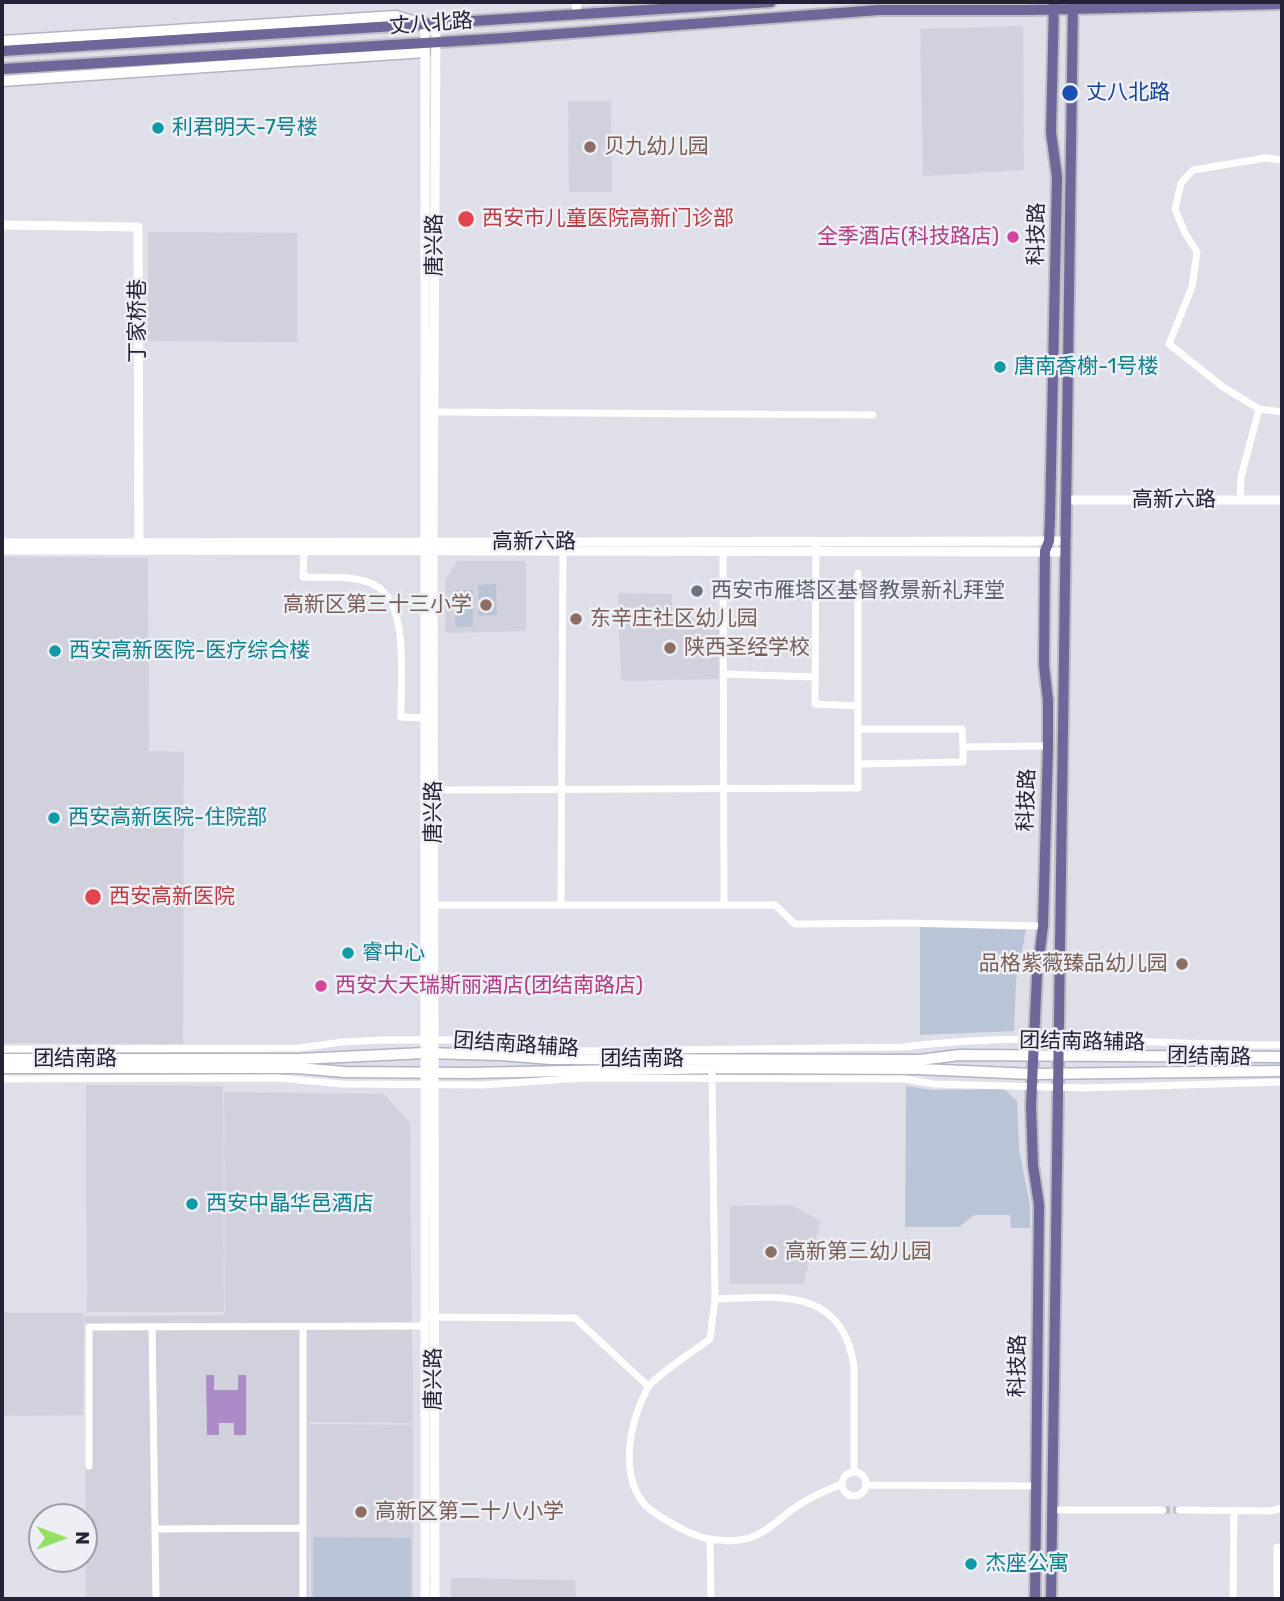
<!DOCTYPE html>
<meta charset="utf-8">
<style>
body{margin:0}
#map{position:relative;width:1284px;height:1601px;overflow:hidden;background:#dedfe8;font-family:Rubik,sans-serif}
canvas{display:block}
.frame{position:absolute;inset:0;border:4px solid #242236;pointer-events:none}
.north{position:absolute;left:28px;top:1503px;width:70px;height:70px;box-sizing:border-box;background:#eeeff5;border:2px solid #9d9da9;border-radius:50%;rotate:90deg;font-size:19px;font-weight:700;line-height:28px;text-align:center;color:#242236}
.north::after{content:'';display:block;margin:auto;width:24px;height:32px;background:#93e163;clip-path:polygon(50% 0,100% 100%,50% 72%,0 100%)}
</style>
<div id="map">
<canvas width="1284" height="1601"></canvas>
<div class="frame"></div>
<div class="north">N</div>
</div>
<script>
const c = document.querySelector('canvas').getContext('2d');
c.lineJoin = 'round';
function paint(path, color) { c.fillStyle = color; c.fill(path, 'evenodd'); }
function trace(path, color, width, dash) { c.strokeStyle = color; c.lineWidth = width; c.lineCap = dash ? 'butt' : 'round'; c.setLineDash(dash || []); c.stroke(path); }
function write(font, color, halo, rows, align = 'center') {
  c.font = font + ' Rubik,"Noto Sans SC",sans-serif'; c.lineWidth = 5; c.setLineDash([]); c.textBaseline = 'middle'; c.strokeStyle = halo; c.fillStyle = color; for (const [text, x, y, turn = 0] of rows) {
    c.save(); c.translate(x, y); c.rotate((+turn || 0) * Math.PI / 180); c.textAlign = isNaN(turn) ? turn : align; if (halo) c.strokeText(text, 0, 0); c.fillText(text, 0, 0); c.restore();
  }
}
paint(new Path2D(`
 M1023 26 1024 170 923 176 920 29Z
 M568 101H611L612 192H569Z
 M148 232 297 233V342L148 341Z
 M2 557 148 558 149 751 184 752 183 1044 2 1043Z
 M457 561H526V631L445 633 446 580Z
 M618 593 672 594V618H719V679L621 681Z
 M86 1085 223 1086 224 1312H87Z
 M224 1092 384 1094 410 1123 413 1423 309 1422V1424L413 1425V1599H311L309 1475V1599H86L85 1316 225 1315Z
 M791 1205 821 1221 803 1284H730V1206Z
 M2 1313H84L83 1415 2 1416Z
 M451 1578 575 1580 576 1599H451Z`), '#d0d1dc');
paint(new Path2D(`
 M496 584 497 615 479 616 478 585Z
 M455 590H473V626L455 627Z
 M920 927 1026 930 1016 981 1014 1031 920 1035Z
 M906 1086 932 1090 1004 1089 1017 1101 1019 1149 1030 1206V1228H1011L1010 1215H974L959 1227H905Z
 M313 1537 411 1538V1599H313Z`), '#b9c4d7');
paint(new Path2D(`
 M206 1375H214V1390H238V1375H246V1435H234V1423H219V1435H207Z`), '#ab8cc8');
trace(new Path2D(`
 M1163 1510H1179`), '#b9b9c4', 7, [7, 3.5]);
const secondary = new Path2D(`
 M2 41 396 16 422 24
 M2 81 425 52
 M2 1059H299L425 1053 501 1055 551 1059 920 1060 959 1055 1282 1057
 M2 1068H297L345 1072 468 1073 722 1068 919 1069 1032 1074 1282 1071`);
const primary = new Path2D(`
 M2 51 771 2
 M2 69 505 38 879 10H1029L1282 4
 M1035 1599 1039 1205 1033 1165 1031 1105 1037 975 1043 926 1048 746V701L1044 665 1045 551 1049 541 1050 519 1057 177 1051 132 1054 2
 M1051 1599 1073 2`);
trace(secondary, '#b3b3c6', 13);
trace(primary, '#bdbdc3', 14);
trace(new Path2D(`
 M1282 160 1265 158 1193 170 1181 183 1175 209 1185 233 1197 252 1192 287 1169 344 1223 387 1259 409 1282 412
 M434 412 873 415
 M1240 500 1241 477 1259 409
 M816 542 815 704 858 706
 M723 551 724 905
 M304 552 303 577C323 578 349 575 368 582 412 596 400 679 401 717L426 718
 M723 674 815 677
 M858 729H962L963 747
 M858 764 963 762V747L1048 746
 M431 790 858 788V573
 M431 905H775L795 924 906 923 1043 926
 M561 905 563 551
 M2 1049 299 1048 342 1042 382 1040H498L583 1051 904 1047C1029 1031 1157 1045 1282 1045
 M712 1075 715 1299 710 1339C697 1349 653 1377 647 1389 630 1422 618 1475 646 1506 654 1514 668 1521 678 1527 699 1539 720 1544 745 1539 766 1535 781 1516 799 1505 812 1496 827 1490 842 1484
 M2 1079 278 1078 342 1084 482 1085 585 1078 905 1079 934 1084 1085 1088 1282 1082
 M715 1299C778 1297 843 1286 854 1367V1471
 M425 1317 575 1318 648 1386
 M303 1326V1599
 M152 1327 156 1599
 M89 1466V1327L426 1326
 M842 1484a12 12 0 1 1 24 0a12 12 0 1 1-24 0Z
 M867 1485 1037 1486
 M1052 1510H1163
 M1179 1510 1270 1511 1282 1508
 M156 1529 303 1528
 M710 1541 711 1599
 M1277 1547V1599
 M1233 1599 1234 1510`), '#fff', 7);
trace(new Path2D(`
 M576 2 577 15
 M2 225 138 227 139 548
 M1067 500H1282
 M2 543 1066 541
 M2 550 1066 552
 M425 1599V25
 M435 1599 433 552 436 24`), '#fff', 9);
trace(secondary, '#fff', 10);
trace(primary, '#6d6899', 10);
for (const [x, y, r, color] of [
 [1070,93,9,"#1a4fb4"],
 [158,128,7,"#0f9aa8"],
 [590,147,7,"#8d6e63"],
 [466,219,9,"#e0444e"],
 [1013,237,7,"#d1479c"],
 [1000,367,7,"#0f9aa8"],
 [697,591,7,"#6b7280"],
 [486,605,7,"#8d6e63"],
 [576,619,7,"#8d6e63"],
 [670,648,7,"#8d6e63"],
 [55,651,7,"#0f9aa8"],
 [54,818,7,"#0f9aa8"],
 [93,897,9,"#e0444e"],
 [348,953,7,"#0f9aa8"],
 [1182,964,7,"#8d6e63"],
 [321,986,7,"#d1479c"],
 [192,1204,7,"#0f9aa8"],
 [771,1252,7,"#8d6e63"],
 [361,1512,7,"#8d6e63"],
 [971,1564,7,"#0f9aa8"]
]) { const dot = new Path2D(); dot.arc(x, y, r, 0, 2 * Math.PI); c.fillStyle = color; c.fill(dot); trace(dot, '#eeeff5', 2.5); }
write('21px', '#242236', '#eeeff5', [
 ["丈八北路",431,24,-4],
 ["科技路",1037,234,-89],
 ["唐兴路",435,245,-90],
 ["丁家桥巷",138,321,-90],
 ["高新六路",1174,500],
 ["高新六路",534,542],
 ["科技路",1027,800,-88],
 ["唐兴路",434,812,-90],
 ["团结南路辅路",1082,1042,1],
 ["团结南路辅路",516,1045,4],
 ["团结南路",1209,1057,1],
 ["团结南路",75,1059],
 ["团结南路",642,1059],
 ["科技路",1018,1366,-89],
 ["唐兴路",434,1379,-90]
]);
write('21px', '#164399', '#eeeff5', [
 ["丈八北路",1086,93]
], 'left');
write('21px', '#0d838f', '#eeeff5', [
 ["利君明天-7号楼",172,128],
 ["唐南香榭-1号楼",1014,367],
 ["西安高新医院-医疗综合楼",69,651],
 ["西安高新医院-住院部",68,818],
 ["睿中心",362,953],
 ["西安中晶华邑酒店",206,1204],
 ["杰座公寓",985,1564]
], 'left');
write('21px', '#785e54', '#eeeff5', [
 ["贝九幼儿园",604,147],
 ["高新区第三十三小学",472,605,"right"],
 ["东辛庄社区幼儿园",590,619],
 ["陕西圣经学校",684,648],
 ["品格紫薇臻品幼儿园",1168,964,"right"],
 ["高新第三幼儿园",785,1252],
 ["高新区第二十八小学",375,1512]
], 'left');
write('21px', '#be3a42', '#eeeff5', [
 ["西安市儿童医院高新门诊部",482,219],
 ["西安高新医院",109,897]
], 'left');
write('21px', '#b23c85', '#eeeff5', [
 ["全季酒店(科技路店)",999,237],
 ["西安大天瑞斯丽酒店(团结南路店)",335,986,"left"]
], 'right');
write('21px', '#5b616d', '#eeeff5', [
 ["西安市雁塔区基督教景新礼拜堂",711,591]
], 'left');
</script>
